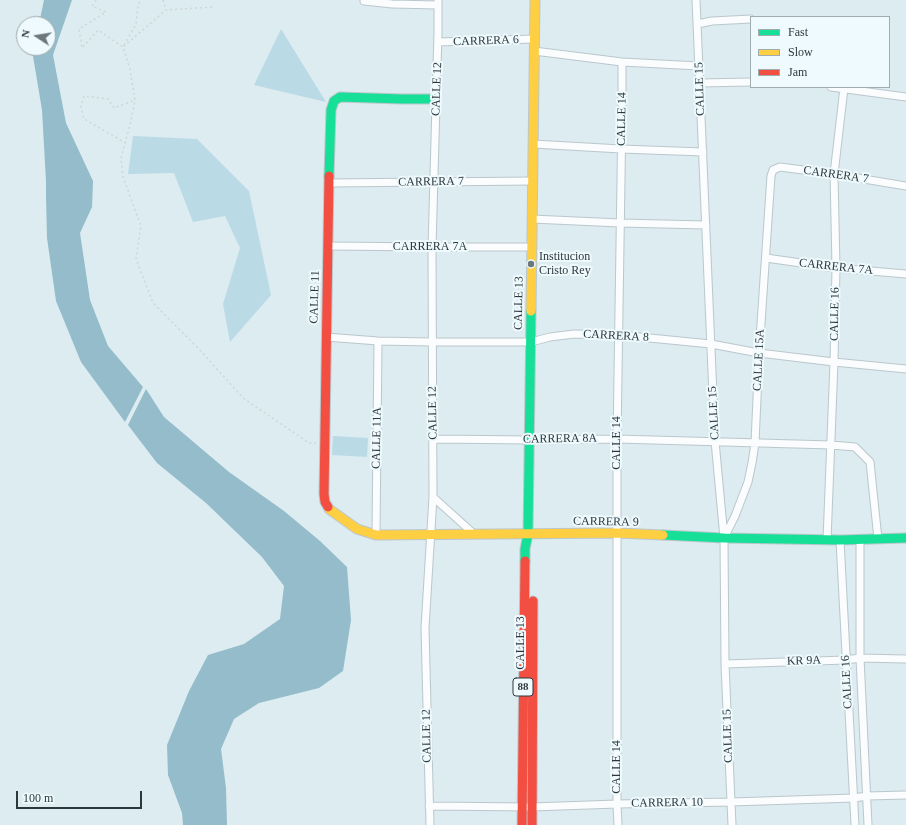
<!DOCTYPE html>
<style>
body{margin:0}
#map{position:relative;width:906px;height:825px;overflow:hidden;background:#dcecf1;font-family:Georgia,serif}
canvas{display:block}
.legend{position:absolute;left:750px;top:16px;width:140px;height:72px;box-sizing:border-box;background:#eefafe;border:1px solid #a1acb0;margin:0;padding:5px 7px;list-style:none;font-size:12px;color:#2d383c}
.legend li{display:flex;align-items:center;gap:8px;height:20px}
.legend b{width:20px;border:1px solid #a1acb0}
.north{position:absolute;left:16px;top:16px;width:40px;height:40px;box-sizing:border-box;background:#eefafe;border:1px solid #a1acb0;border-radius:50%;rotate:282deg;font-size:11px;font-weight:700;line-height:16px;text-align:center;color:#2d383c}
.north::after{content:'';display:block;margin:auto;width:14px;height:18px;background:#6a777b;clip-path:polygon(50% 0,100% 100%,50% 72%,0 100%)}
.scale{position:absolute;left:16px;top:791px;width:126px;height:18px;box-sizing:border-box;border:2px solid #2d383c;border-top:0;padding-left:5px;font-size:12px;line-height:14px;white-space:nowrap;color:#2d383c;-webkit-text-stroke:3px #eefafe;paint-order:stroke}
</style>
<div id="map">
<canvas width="906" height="825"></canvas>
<ul class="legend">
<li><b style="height:5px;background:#16e098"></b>Fast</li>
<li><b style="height:5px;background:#ffcf43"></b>Slow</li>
<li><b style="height:5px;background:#f24e42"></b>Jam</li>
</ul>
<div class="north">N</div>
<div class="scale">100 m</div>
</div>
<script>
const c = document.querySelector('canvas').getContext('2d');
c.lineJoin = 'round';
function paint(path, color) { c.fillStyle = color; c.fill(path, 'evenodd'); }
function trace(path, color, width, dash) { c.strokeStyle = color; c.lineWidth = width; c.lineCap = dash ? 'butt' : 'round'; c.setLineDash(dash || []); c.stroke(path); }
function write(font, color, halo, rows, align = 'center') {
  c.font = font + ' Georgia,serif'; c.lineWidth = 4; c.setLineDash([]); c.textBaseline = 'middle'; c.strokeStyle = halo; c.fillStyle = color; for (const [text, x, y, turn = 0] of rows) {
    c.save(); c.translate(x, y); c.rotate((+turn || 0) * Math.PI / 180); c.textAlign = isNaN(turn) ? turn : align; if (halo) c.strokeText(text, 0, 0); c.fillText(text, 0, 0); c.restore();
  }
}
paint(new Path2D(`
 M281 29 326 102 254 85Z
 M133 136 197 139 249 191 271 295 230 342 223 304 240 248 225 216 193 222 174 173 128 174Z
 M333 436 368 438 367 457 332 455Z`), '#badae5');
paint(new Path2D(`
 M44 0H72L53 55 66 123 93 181 92 207 80 233 90 300 108 346 143 387 125 422 81 362 56 301 47 238 46 197V181L42 110 33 56 34 48H48V24H39Z
 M146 389 164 417 229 472 284 511 320 541 347 567 351 620 343 671 319 688 259 703 234 719 221 749 226 788 227 825H183L182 813 168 775 167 745 189 691 208 655 244 644 280 619 284 586 262 557 206 503 157 463 128 425Z`), '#94bcca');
const street = new Path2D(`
 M696 0 715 441 724 538 725 664 732 825
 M364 1 392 4 438 5
 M697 24 712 21 751 19
 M438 42 534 39
 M534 51 622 62 699 66
 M700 83 751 82
 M831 87 906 97
 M533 144 621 149 703 152
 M329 183 533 181
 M532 219 620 223 706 225
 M328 246 432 247H532
 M766 258 836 268 906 274
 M326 337 378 341 432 342H531L550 337 574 334 619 335 711 344 759 353 834 362 906 369
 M433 439 530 440 617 439 831 445 855 447 870 462 878 539
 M433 497 474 534
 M376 535 378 341
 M724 538 735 516 748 482 752 463 755 443 759 353 771 176 773 170 780 167 834 174 906 186
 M860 539V658L868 825
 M827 540 834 362 836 268 834 174 844 88
 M840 540 855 825
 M725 664 846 660 860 658 906 659
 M429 806 532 807 617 804 731 802 854 798 867 796 906 795
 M430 825 425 628 433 497 432 247 438 32V0
 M618 825 617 804V439L622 114V62`);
const fast = new Path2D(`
 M329 176 331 110 334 101 340 97 402 99H436
 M663 535 724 538 840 540 906 538
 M525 561V549L528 534 531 311`);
const slow = new Path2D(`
 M531 311 535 0
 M328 507 329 509 357 529 376 535 617 533 663 535`);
const jam = new Path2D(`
 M328 507 325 502 324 494 329 176
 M522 825 525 561
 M532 825 533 601`);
trace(street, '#bbc7cc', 9);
trace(fast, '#bbc7cc', 11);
trace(slow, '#bbc7cc', 11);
trace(jam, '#bbc7cc', 11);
trace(new Path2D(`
 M96 0 92 6 106 12 79 29 82 48 98 30 123 47 136 24 138 5 141 0
 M163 0 166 10
 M212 7 166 10 123 47 130 69 135 100 130 125 121 158 123 177 141 226 136 259 153 303 199 349 243 398 309 443H316
 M126 143 84 119 81 107 84 96 108 99 114 108 135 100`), '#d0d5d7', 1.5, [2, 3]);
trace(street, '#fafcfd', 7);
trace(fast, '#16e098', 9);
trace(slow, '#ffcf43', 9);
trace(jam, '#f24e42', 9);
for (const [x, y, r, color] of [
 [531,264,4,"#6a777b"]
]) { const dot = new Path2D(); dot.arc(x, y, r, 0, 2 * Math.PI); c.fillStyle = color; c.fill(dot); trace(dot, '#eefafe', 1.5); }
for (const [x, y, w] of [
 [523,687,20]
]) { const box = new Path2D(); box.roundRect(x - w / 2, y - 9, w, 18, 3); c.fillStyle = '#eefafe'; c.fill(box); trace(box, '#2d383c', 1); }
write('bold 11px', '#2d383c', null, [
 ["88",523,687]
]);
write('12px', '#2d383c', '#eefafe', [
 ["CARRERA 6",486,41,-2],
 ["CALLE 12",437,89,-88],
 ["CALLE 15",700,89,-92],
 ["CALLE 14",622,119,-89],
 ["CARRERA 7",836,175,8],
 ["CARRERA 7",431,182,-1],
 ["CARRERA 7A",430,247],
 ["CARRERA 7A",836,267,6],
 ["CALLE 11",315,297,-88],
 ["CALLE 13",519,303,-89],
 ["CALLE 16",835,314,-89],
 ["CARRERA 8",616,336,3],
 ["CALLE 15A",759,360,-87],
 ["CALLE 12",433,413,-91],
 ["CALLE 15",714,413,-93],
 ["CALLE 11A",377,438,-89],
 ["CARRERA 8A",560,439,-1],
 ["CALLE 14",617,443,-90],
 ["CARRERA 9",606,522,1],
 ["CALLE 13",521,643,-90],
 ["KR 9A",804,661,-2],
 ["CALLE 16",847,682,-93],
 ["CALLE 12",427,736,-91],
 ["CALLE 15",728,736,-92],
 ["CALLE 14",617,767,-90],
 ["CARRERA 10",667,803,-1]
]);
write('12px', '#2d383c', '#eefafe', [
 ["Institucion",539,257],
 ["Cristo Rey",539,271]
], 'left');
</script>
